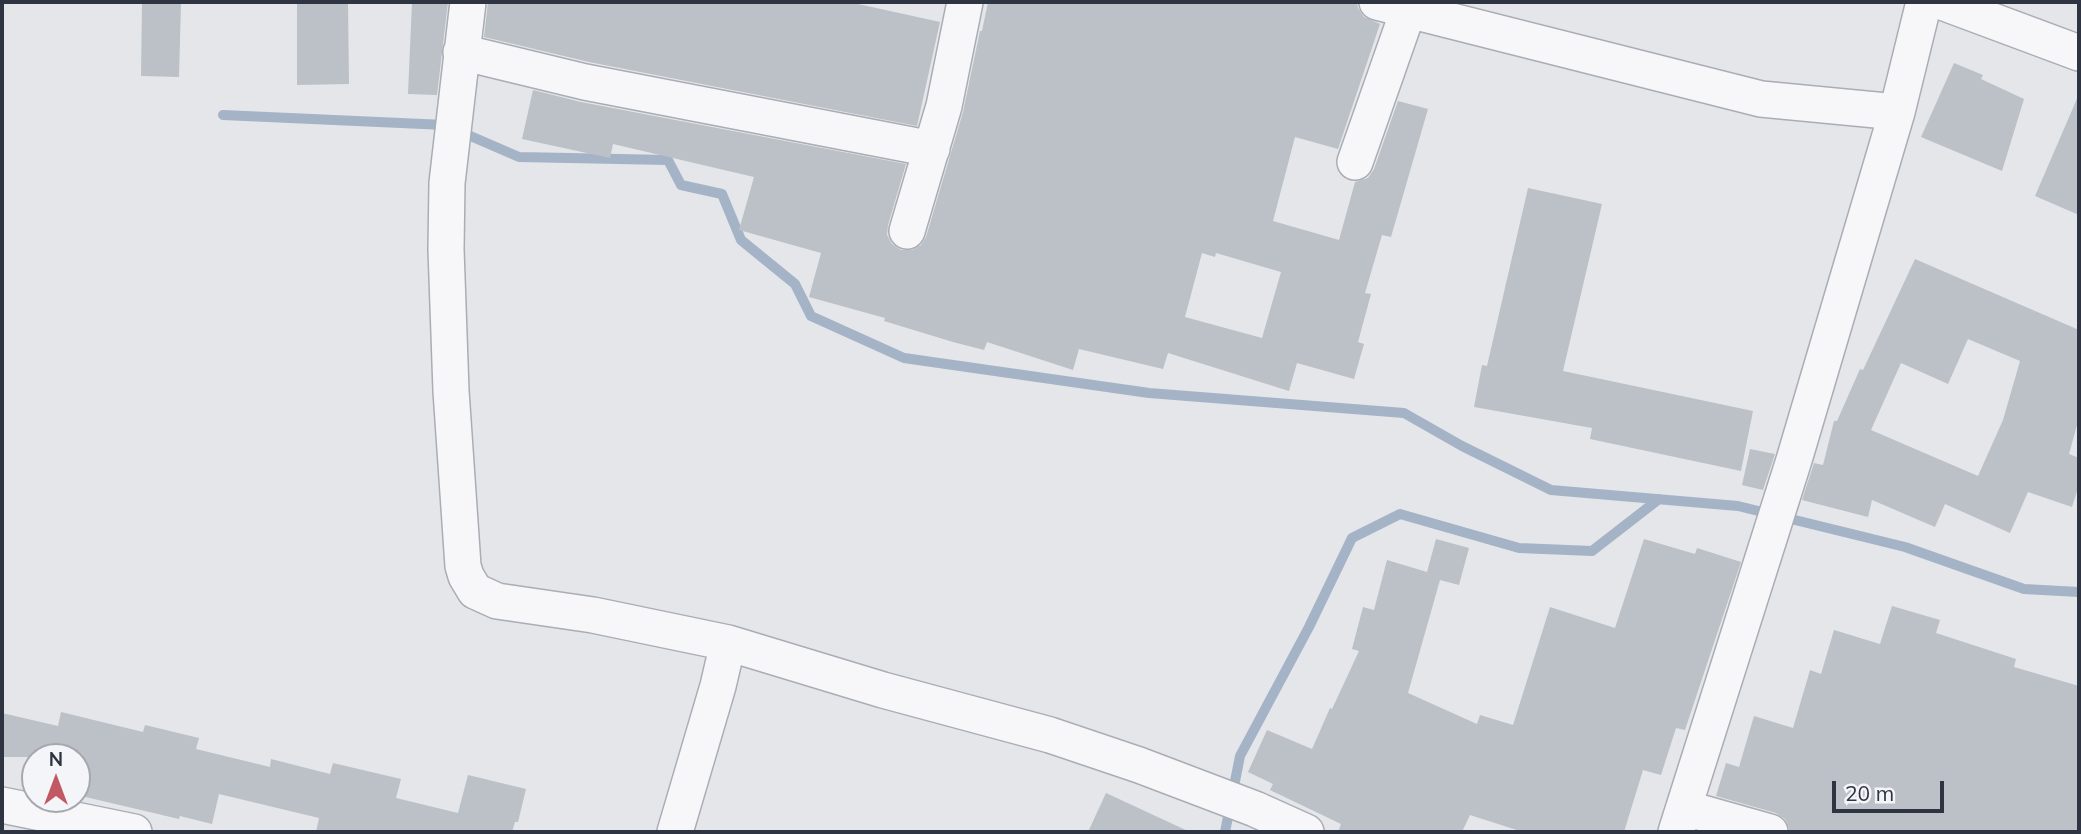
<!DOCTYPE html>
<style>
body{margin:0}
#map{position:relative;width:2081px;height:834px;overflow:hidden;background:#e4e6ea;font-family:Mulish,sans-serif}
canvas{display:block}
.frame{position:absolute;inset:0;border:4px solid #2e3441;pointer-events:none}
.north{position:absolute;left:21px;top:743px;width:70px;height:70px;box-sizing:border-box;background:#f4f5f8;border:2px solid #a5a8af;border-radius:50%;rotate:0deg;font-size:19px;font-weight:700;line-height:28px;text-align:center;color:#2e3441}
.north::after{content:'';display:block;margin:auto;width:24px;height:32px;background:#c15864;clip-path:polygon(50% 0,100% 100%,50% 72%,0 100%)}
.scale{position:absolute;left:1832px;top:781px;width:112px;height:32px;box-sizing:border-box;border:4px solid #2e3441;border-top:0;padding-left:9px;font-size:21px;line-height:24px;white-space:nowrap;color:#2e3441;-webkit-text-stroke:5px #f4f5f8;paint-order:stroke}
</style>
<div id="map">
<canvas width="2081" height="834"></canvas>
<div class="frame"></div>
<div class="north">N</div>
<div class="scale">20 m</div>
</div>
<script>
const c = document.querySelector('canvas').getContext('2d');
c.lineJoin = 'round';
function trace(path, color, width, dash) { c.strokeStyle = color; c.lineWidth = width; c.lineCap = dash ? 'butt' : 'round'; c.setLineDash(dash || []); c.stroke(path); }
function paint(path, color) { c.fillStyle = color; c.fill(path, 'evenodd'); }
trace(new Path2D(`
 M223 115 445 125 519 157 668 160 681 185 722 194 741 240 795 284 811 316 904 358 1149 393 1404 413 1462 446 1551 490 1738 506 1905 547 2024 589 2079 592
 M1225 832 1240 756 1309 627 1352 538 1400 514 1519 548 1592 551 1659 499`), '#a4b3c6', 10);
paint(new Path2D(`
 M142 2H181L179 77 141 76Z
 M297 2H348L349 84 297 85Z
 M412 2H448L437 95 408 94Z
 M488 2H849L940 22 917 126 589 62 484 37Z
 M988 2H1357L1358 8 1364 17 1380 24 1338 149 1295 137 1273 221 1339 240 1355 182 1368 178 1374 169 1398 101 1428 109 1391 237 1382 235 1365 293 1371 294 1358 342 1364 344 1354 379 1297 363 1289 391 1168 353 1163 369 1079 349 1073 370 987 342 984 350 953 342 884 321 885 318 809 297 821 253 739 230 754 177 613 144 610 158 522 139 533 90 581 102 906 164 888 225 887 235 892 244 901 250H912L921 245 926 237 963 112 980 31H982ZM1202 253 1215 257 1216 253 1281 272 1262 338 1185 317Z
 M1954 63 1983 75 1981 79 2024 99 2002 171 1921 137Z
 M2079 94V215L2035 196Z
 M1528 188 1602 204 1563 371 1753 411 1741 471 1590 439 1592 428 1474 407 1482 365 1487 366Z
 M1915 259 2079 330V418L2069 454 2079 458V485L2072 507 2028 492 2010 533 1945 504 1935 527 1872 500 1868 517 1802 500 1814 463 1823 465 1834 421H1837L1860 369 1863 370ZM1968 339 2020 361 2003 420 1978 476 1871 430 1901 363 1948 384Z
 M1750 449 1775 454 1763 490 1742 485Z
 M1436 539 1469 548 1459 585 1440 580 1408 693 1477 724 1480 715 1513 725 1550 607 1615 628 1644 539 1695 554 1697 548 1741 562 1685 730 1676 728 1661 775 1643 770 1624 832H1523L1470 815 1462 832H1338L1341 824 1270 790 1273 784 1248 772 1267 730 1312 749 1330 708 1332 709 1359 651 1352 649 1363 607 1374 610 1387 560 1427 572Z
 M1892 606 1940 620 1936 633 2016 659 2014 667 2079 686V832H1790L1785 819 1776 813 1716 796 1726 763 1739 767 1754 716 1793 728 1810 670 1821 674 1834 630 1880 644Z
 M61 712 143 732 145 725 199 738 196 749 270 767 271 759 330 774 333 763 401 779 396 798 458 813 468 775 526 789 518 822H515L512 832H316L319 818 219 794 212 824 180 816 179 819 77 795V757H2V713L58 726Z
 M1106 793 1190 832H1088Z`), '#bcc0c7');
const minor = new Path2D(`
 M468 2 447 183 446 249 451 391 463 566 466 576 475 591 497 601 593 615 728 643 883 690 1050 735 1139 765 1255 809 1306 832
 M1377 2 1761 99 1897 112
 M1942 2 2079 53
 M461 52 585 82 932 149
 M1355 162 1408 11
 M907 231 944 106 965 2
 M2 805 134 832
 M1685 808 1770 832
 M675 832 718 686 728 643
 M1676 832 1794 460 1897 112 1924 2`);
trace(minor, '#aaadb4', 38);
trace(minor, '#f7f7f9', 35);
</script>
